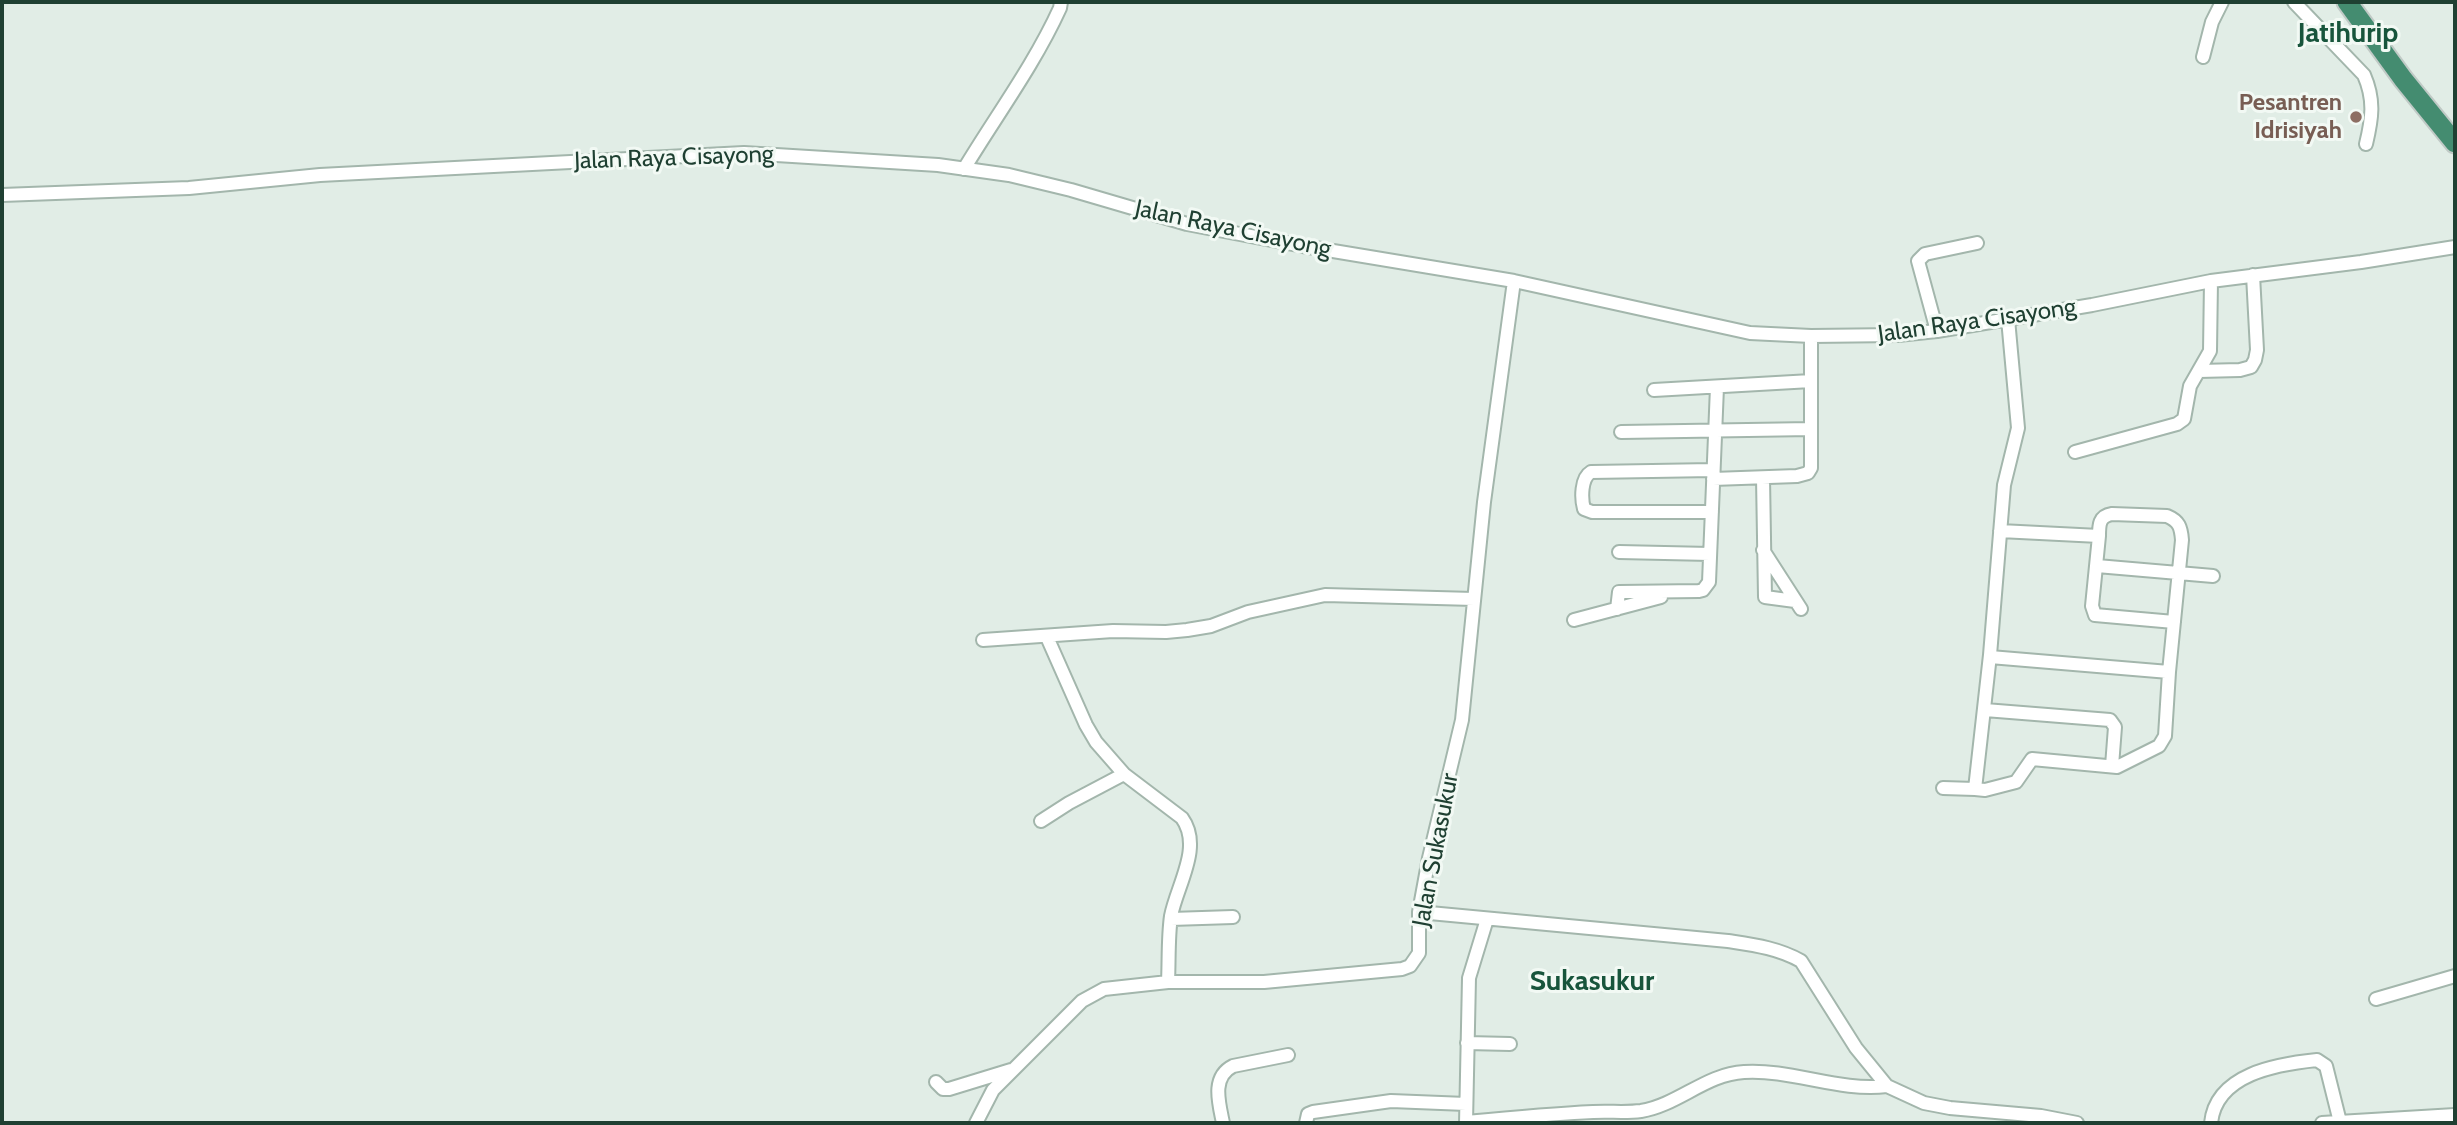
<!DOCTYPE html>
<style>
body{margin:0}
#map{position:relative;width:2457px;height:1125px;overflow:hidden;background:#e1ede6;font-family:Cabin,sans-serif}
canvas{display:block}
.frame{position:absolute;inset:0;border:4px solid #1f4032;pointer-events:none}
</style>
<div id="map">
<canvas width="2457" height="1125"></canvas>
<div class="frame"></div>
</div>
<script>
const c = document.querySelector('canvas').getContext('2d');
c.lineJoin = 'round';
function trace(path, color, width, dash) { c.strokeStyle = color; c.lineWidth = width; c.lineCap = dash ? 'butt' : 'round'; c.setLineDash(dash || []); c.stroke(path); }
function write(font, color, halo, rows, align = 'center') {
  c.font = font + ' Cabin,sans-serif'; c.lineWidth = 6; c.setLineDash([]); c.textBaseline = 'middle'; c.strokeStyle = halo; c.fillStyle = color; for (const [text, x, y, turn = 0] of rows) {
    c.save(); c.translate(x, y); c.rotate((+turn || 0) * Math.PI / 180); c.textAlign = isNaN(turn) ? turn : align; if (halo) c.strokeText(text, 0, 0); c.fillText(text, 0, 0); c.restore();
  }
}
const minor = new Path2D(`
 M2294 2 2364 75C2375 100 2372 119 2366 144
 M2203 57 2212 22 2222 2
 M964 169C996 116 1034 65 1060 8L1061 2
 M2 195 189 188 320 175 744 153 938 165 1009 175 1071 190 1187 224 1303 246 1514 281 1750 333 1811 336 1898 335 1937 331 2092 305 2211 281 2361 262 2455 247
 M2008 319 2018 428 2004 485 1990 655 1975 789 1985 790 2016 782 2032 759 2117 767 2159 746 2165 736 2169 672 2182 540C2181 527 2179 521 2167 516L2112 514C2099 516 2099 525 2099 536
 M1937 331 1918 261 1925 254 1977 243
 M2199 371 2240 370 2251 367 2255 360 2257 350 2253 275
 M1654 390 1811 381
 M1621 432 1811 429
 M2075 452 2177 424 2184 419 2190 386 2210 351 2211 281
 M1763 478 1765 597 1795 601
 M1713 479 1797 476 1808 473 1811 468V336
 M1712 512H1592L1584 509C1581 498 1581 478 1591 472L1713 470
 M2000 531 2099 536 2092 606 2095 615 2174 622
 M1763 550 1801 609
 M1619 552 1710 554
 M2097 566 2213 576
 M1617 609 1619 592 1699 591 1703 590 1709 582 1717 387
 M1574 620 1661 597
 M1047 637 1086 725 1096 742 1124 774 1182 818C1203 847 1177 885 1171 916 1168 937 1169 960 1168 982
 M983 640 1113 631 1166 632 1187 630 1211 626 1248 612 1325 595 1474 599
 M1990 657 2169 672
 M1985 710 2110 720 2115 727 2112 766
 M1943 788 1975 789
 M1041 821 1069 803 1124 774
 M1419 912 1728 941C1754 945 1778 948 1801 961L1856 1048 1887 1086 1924 1103 1950 1108 2041 1116 2077 1123
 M1171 919 1233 917
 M2376 999 2455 976
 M1467 1043 1510 1044
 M936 1082 943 1089H949L1011 1070
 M1466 1122C1508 1118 1551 1114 1593 1112 1609 1111 1625 1113 1641 1111 1678 1105 1706 1074 1744 1072 1792 1069 1839 1092 1887 1086
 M976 1123 993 1090 1082 1001 1104 989 1168 982H1264L1402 969 1410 966 1419 953V912L1429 858 1462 720 1484 502 1514 281
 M1223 1123C1219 1103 1211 1077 1233 1066L1288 1055
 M1306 1123 1308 1114 1313 1112 1391 1101 1466 1104
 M1466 1123 1469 978 1487 919
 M2211 1123C2216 1074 2277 1064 2317 1060L2326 1066 2340 1122
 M2322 1123 2455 1115`);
const trunk = new Path2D(`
 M2347 2 2403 79 2455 143`);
trace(minor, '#a3b6ac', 16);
trace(trunk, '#c0cac6', 23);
trace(minor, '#fff', 12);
trace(trunk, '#448c70', 19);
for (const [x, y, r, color] of [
 [2356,117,7,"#8d6e63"]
]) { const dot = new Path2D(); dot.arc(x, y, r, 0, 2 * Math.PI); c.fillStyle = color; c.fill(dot); trace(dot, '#f2f9f4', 2.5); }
write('bold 24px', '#785e54', '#f2f9f4', [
 ["Pesantren",2342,103],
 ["Idrisiyah",2342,131]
], 'right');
write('24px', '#1f4032', '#f2f9f4', [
 ["Jalan Raya Cisayong",674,158,-2],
 ["Jalan Raya Cisayong",1233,229,12],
 ["Jalan Raya Cisayong",1977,321,-8],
 ["Jalan Sukasukur",1436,850,-79]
]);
write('bold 28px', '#18553c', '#f2f9f4', [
 ["Jatihurip",2348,34],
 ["Sukasukur",1592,982]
]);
</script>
